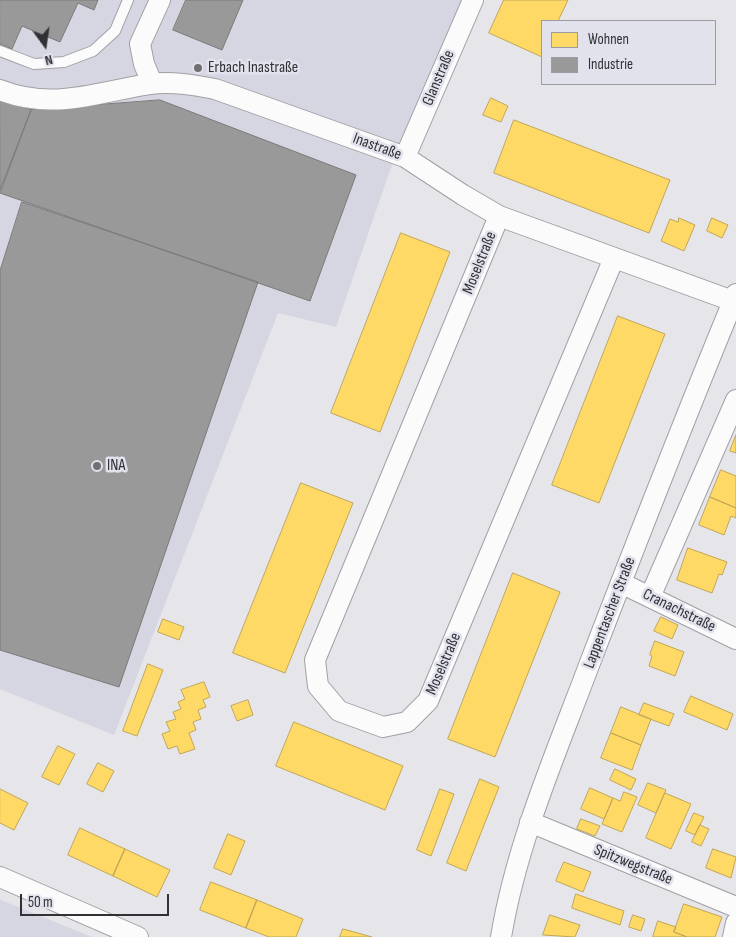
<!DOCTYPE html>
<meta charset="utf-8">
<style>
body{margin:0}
#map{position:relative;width:736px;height:937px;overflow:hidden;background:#e5e5ea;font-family:"Sofia Sans Condensed",sans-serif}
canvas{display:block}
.legend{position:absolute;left:541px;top:20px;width:175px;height:65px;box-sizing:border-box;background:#e2e2ed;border:1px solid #9b9ba3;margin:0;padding:6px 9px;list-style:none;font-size:15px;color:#303035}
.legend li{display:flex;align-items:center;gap:10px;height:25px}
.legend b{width:25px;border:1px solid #9b9ba3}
.north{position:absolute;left:20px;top:20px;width:50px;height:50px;-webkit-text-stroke:4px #e2e2ed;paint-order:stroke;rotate:166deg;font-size:14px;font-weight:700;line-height:20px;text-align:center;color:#303035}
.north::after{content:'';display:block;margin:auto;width:18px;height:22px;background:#303035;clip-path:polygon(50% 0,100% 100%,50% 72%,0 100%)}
.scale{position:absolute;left:20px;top:894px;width:149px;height:22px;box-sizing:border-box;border:2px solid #303035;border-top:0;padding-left:6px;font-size:15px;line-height:18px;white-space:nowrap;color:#303035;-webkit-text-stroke:4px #e2e2ed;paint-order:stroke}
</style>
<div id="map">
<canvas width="736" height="937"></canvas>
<ul class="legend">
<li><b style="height:14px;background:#ffd966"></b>Wohnen</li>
<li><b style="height:14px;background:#999"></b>Industrie</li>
</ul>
<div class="north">N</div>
<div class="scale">50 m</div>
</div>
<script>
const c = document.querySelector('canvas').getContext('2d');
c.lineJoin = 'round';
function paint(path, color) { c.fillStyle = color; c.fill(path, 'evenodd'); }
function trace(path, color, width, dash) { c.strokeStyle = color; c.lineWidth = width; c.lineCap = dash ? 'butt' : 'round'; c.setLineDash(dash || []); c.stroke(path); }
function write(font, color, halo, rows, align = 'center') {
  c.font = font + ' "Sofia Sans Condensed",sans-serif'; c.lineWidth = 5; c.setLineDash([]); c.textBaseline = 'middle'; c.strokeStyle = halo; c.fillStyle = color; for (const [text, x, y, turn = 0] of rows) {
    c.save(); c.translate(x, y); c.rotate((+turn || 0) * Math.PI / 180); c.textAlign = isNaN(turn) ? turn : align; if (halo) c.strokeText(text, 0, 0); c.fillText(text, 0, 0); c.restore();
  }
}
paint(new Path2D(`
 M0 0H463L389 173 336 327 278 313 114 735 0 689Z
 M0 899 1 900 92 937H0Z`), '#d6d6e2');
const homes = new Path2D(`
 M504 0H568L558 21H542V57L489 33Z
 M491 98 508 106 501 122 483 115Z
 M514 120 670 180 649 233 494 173Z
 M679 218 695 225 684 251 661 241 670 219 678 222Z
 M712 218 728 225 722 238 707 231Z
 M401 233 450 252 380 432 331 413Z
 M618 316 665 334 599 503 552 485Z
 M736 435V453L730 451Z
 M721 470 736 476V508L710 497Z
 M301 483 353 503 285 673 233 653Z
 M710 497 736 508V518L731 516 724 535 699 525Z
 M688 548 727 562 722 575 719 574 712 593 677 580Z
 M513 573 560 592 495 757 448 739Z
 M661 617 678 625 672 639 654 631Z
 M163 619 184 627 179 640 158 632Z
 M655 641 684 652 675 676 649 666 652 656 650 655Z
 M148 664 163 670 137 736 123 731Z
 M204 682 210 697 203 700 206 707 198 710 201 719 193 722 196 730 189 733 195 749 180 754 177 746 168 749 162 734 170 731 166 722 176 719 173 712 181 709 178 702 185 699 181 690Z
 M691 696 733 714 727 730 684 712Z
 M248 700 253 715 237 721 231 706Z
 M644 703 674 714 669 726 639 715Z
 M621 707 651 719 641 745 611 733Z
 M294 722 403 766 385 810 276 766Z
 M611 733 641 745 632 770 601 758Z
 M58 746 75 754 59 785 42 777Z
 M98 763 114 771 103 792 87 784Z
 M615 769 636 779 631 790 610 780Z
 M480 779 499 787 466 871 447 863Z
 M648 783 666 790 656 813 638 805Z
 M590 788 613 798 604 819 581 809Z
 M0 789 28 803 14 830 0 823Z
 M440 789 454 794 431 856 417 850Z
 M624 792 637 797 622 832 602 824 613 798 620 801Z
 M665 793 691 804 671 849 646 838Z
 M694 813 704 817 695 835 686 831Z
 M581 819 600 826 595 836 577 829Z
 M700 825 709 829 701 846 692 842Z
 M80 828 125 849 113 876 68 855Z
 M228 834 245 841 231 875 214 868Z
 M125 849 170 870 157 897 113 876Z
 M713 849 736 857 731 878 706 868Z
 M564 862 591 872 583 892 556 881Z
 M211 882 257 900 246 928 200 910Z
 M576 894 624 911 620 925 572 908Z
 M257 900 303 919 296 937H269L246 928Z
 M684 904 722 917 715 937H687L674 932Z
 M550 915 580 925 575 937 543 935Z
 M633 915 645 919 641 931 629 927Z
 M658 921 676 927 674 932 687 937H653Z
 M343 929 372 937H340Z`);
paint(homes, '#ffd966');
trace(homes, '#c1a657', 1);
const industry = new Path2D(`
 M0 0H98L94 10 78 3 60 42 22 26 12 49 0 44Z
 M186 0H243L222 50 173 30Z
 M0 98 31 110 0 190Z
 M160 100 356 175 310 301 0 193 31 110Z
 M22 202 258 282 119 687 0 650V271Z`);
paint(industry, '#999');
trace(industry, '#7a7a7b', 1);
const lane = new Path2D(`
 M0 51 34 64 64 62 93 51 115 31 128 0`);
const street = new Path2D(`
 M152 83 144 64 140 44 160 0
 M0 90C54 111 97 92 150 84 171 81 194 85 215 89L405 157 463 195 499 216 733 301
 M405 157 473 0
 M499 216 315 660 318 686 339 711 383 727 407 722 428 701 614 258
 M621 583 736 639
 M650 597 736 400
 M530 822 736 907
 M0 877 138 937
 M501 937C517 841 557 751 591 660 638 538 686 415 736 294
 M733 937 736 923`);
trace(lane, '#a0a0a5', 12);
trace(street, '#a0a0a5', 22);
trace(lane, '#fbfbfc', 10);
trace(street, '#fbfbfc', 20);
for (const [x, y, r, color] of [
 [198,68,5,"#6f6f74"],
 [97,466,5,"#6f6f74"]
]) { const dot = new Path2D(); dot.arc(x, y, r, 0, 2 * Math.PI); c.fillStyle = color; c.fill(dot); trace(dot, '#e2e2ed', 2); }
write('16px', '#303035', '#e2e2ed', [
 ["Erbach Inastraße",208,68],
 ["INA",107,466]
], 'left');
write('16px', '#303035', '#e2e2ed', [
 ["Glanstraße",439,78,-67],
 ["Inastraße",377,147,20],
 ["Moselstraße",480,263,-68],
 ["Cranachstraße",679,611,26],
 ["Lappentascher Straße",610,613,-69],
 ["Moselstraße",444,664,-67],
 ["Spitzwegstraße",633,865,22]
]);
</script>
